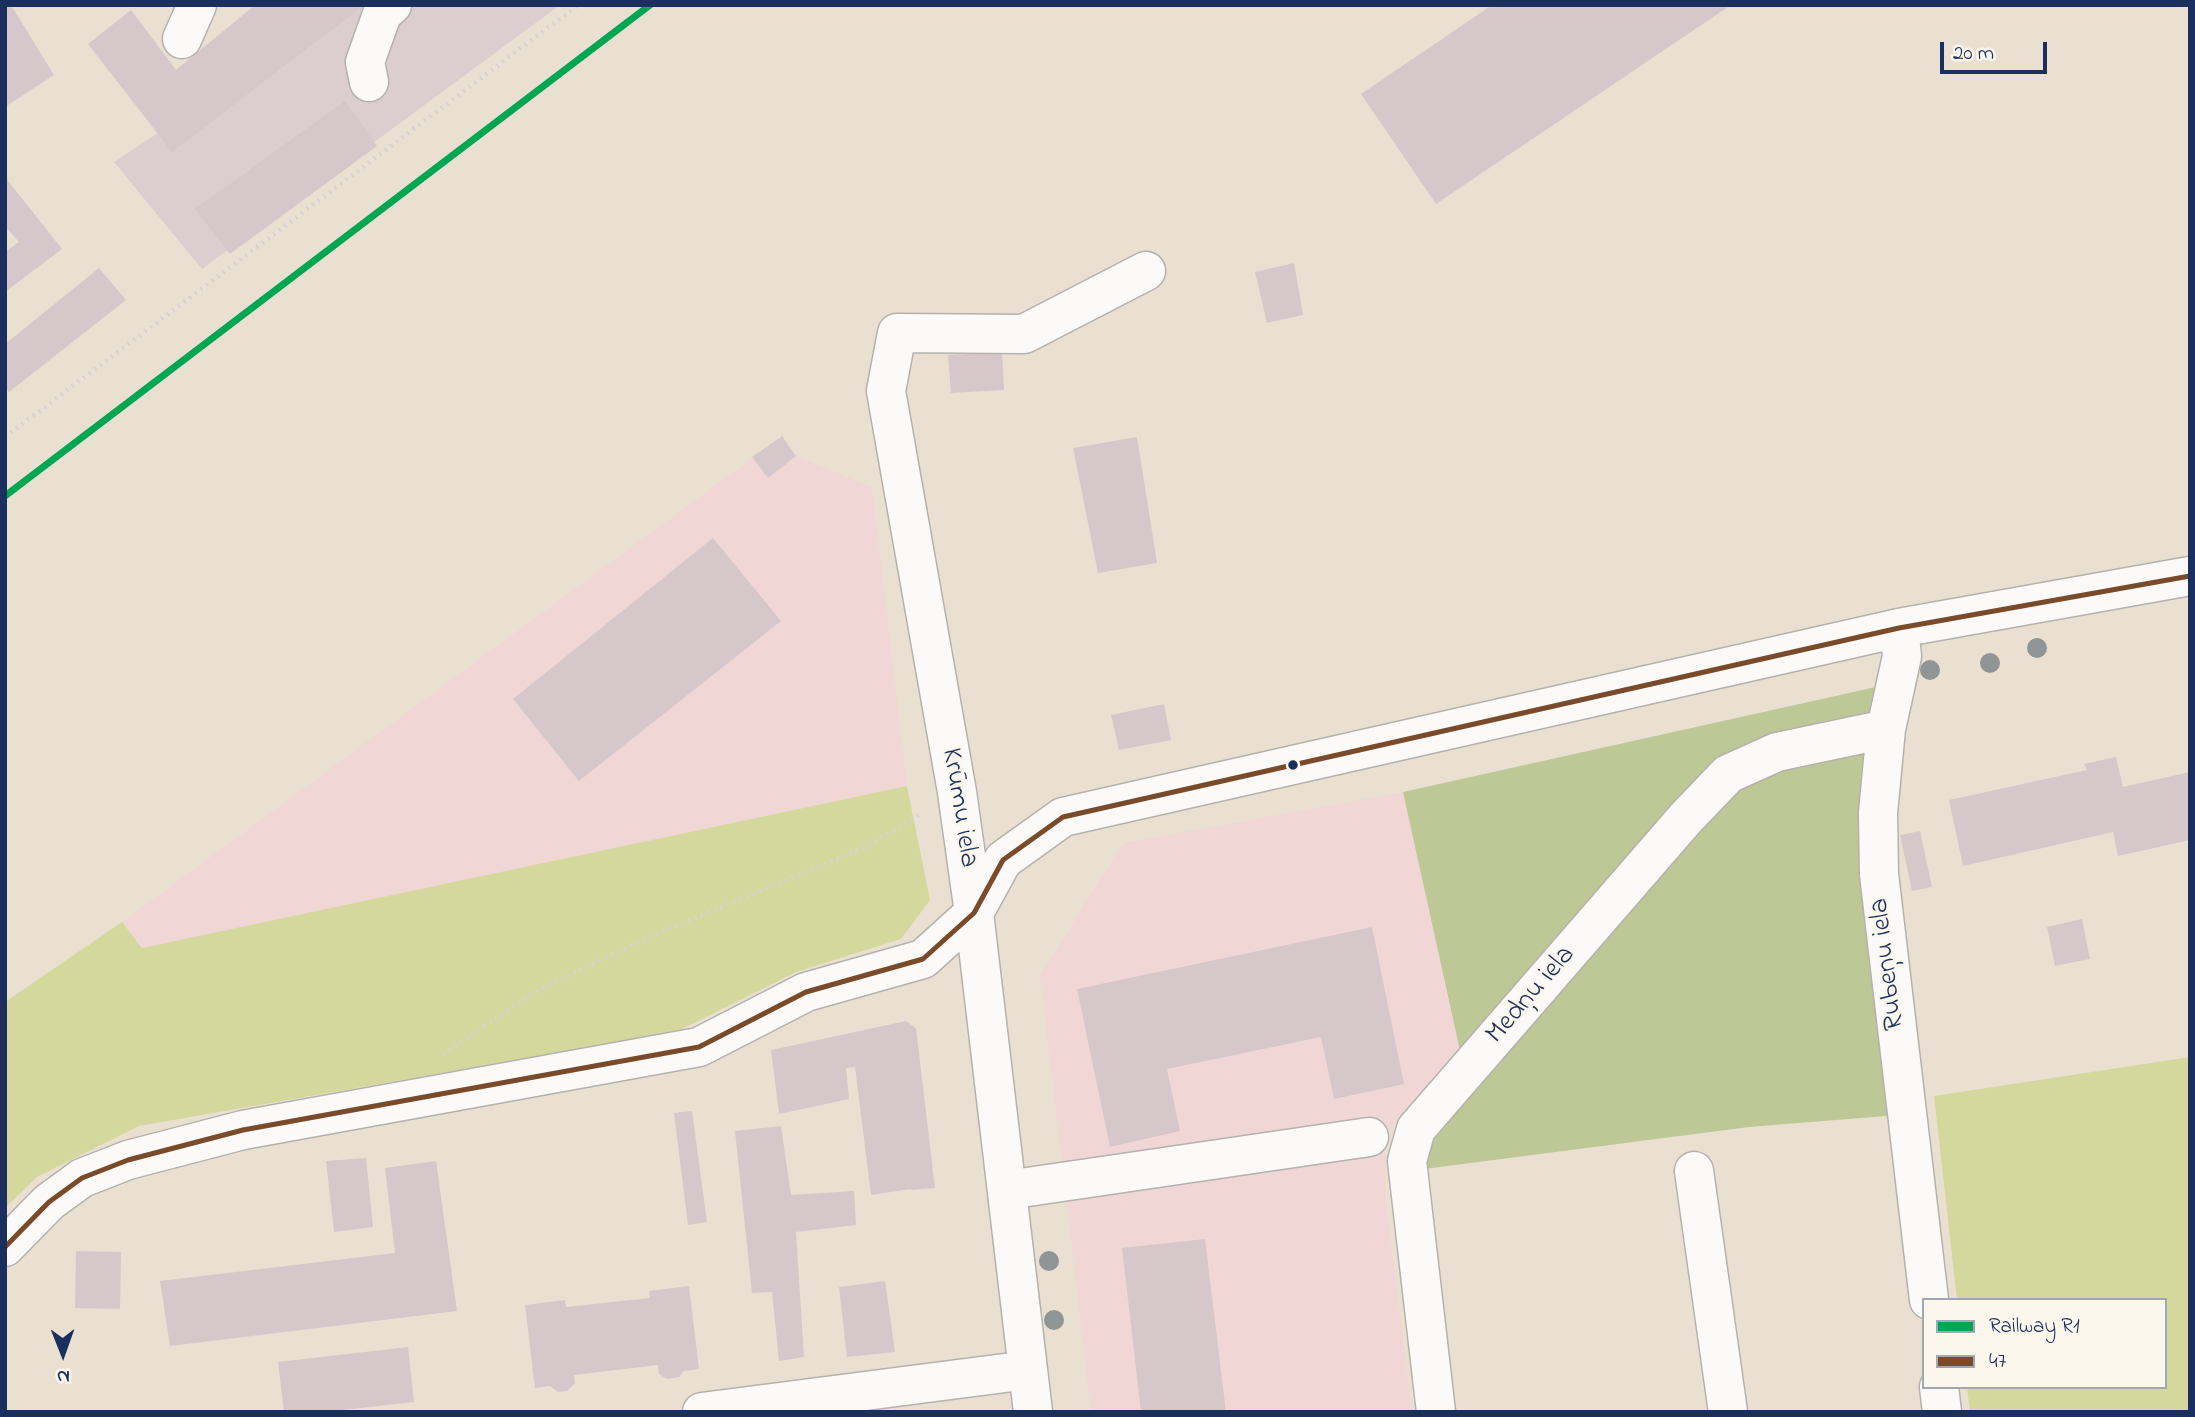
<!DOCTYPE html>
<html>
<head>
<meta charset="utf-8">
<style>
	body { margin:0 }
	#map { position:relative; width:2195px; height:1417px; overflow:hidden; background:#e9e0d2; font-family:"Indie Flower",sans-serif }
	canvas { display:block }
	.frame { position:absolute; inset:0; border:7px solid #1b2f5e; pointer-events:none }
	.legend { position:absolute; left:1922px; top:1298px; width:245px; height:91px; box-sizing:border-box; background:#fbf7ec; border:2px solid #a1a7b3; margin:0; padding:9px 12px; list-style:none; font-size:21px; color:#1b2f5e }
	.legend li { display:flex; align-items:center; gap:14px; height:35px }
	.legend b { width:35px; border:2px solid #a1a7b3 }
	.north { position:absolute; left:28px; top:1319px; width:70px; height:70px; -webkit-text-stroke:5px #fbf7ec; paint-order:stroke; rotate:179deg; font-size:19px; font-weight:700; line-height:28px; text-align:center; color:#1b2f5e }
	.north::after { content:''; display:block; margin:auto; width:24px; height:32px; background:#1b2f5e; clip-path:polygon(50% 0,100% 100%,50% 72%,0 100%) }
	.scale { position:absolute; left:1940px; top:42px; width:107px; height:32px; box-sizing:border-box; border:4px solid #1b2f5e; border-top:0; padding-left:9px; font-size:21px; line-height:24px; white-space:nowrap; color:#1b2f5e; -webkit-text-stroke:5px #fbf7ec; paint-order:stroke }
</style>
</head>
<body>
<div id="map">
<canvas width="2195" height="1417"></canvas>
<div class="frame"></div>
<ul class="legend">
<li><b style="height:9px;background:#00a651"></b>Railway R1</li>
<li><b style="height:9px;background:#7a4b2a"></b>47</li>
</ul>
<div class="north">N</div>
<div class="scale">20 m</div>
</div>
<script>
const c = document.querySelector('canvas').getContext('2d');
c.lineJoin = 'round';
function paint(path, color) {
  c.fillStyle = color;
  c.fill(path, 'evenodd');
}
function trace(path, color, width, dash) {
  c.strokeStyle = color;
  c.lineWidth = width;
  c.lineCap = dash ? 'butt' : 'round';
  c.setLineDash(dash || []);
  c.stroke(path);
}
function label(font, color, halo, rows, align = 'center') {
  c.font = font + ' "Indie Flower",sans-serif';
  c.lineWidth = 5;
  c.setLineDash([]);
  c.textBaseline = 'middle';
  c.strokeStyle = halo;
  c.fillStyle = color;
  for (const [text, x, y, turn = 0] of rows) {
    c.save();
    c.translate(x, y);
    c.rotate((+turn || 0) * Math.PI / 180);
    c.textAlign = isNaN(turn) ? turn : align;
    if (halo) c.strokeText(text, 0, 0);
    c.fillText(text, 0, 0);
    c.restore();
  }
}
const built = new Path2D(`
	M782,436L796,456L872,487L907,786L142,949L122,922Z
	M1403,792L1461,1055L1385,1134V1195L1412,1412H1091L1040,975L1123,843Z`);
const industrial = new Path2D(`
	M353,5H560L202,269L114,162Z`);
const green = new Path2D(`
	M907,786L930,900L901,939L796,972L676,1032L139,1126L37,1177L5,1208V1002L122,922L142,948Z
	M2190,1057V1412H1970L1967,1387H2165V1300H1957L1934,1096Z`);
const forest = new Path2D(`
	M1885,685L1898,1115L1749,1127L1424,1169L1432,1124L1461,1055L1403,792Z`);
const building = new Path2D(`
	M5,5H11L54,75L5,107Z
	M255,5H364L172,152L88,44L131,10L176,70Z
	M1492,5H1731L1436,204L1361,94Z
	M345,101L377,146L230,254L195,209Z
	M5,177L62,249L5,292V252L19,242L5,226Z
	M1294,263L1303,315L1267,323L1255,272Z
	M99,268L126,300L9,392L5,387V344Z
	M1002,352L1004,390L951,393L948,355Z
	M782,436L796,456L768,478L752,457Z
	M1137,437L1157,563L1098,573L1073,448Z
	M713,538L781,621L579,781L513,699Z
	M1164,704L1171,740L1119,750L1111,715Z
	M2116,757L2123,787L2190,772V840L2118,856L2113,832L1963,866L1949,800L2087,770L2084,764Z
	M1920,831L1932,887L1912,891L1900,835Z
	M2082,919L2090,959L2055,966L2047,927Z
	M1372,927L1404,1084L1334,1099L1321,1037L1167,1069L1180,1131L1110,1147L1077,989Z
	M906,1021L916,1028L935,1188L911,1190V1189L871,1195L855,1067L846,1068L849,1099L779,1114L771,1050Z
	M692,1111L707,1222L688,1225L674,1113Z
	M781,1126L791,1195L854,1191L856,1225L796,1232L804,1357L779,1361L772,1292L752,1293L735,1131Z
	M366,1158L373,1227L334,1232L326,1161Z
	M436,1161L457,1311L170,1346L160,1281L395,1253L385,1168Z
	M1205,1239L1226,1412H1141L1122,1248Z
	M76,1251L121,1252L120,1309L75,1308Z
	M885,1281L895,1352L847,1357L839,1287Z
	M689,1286L699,1369L684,1371L679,1377L667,1379L659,1374L658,1365L574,1375L575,1383L567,1391L558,1392L550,1386L535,1388L525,1305L565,1300L566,1307L650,1298L649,1291Z
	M408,1347L414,1402L325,1412H284L278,1362Z`);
const path = new Path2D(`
	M5,437L578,5
	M443,1054L536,991L647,938L866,847L922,813`);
const minor = new Path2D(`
	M182,39L197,5
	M369,82L365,62L382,14L392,5
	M1899,628L1902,656L1886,729L1878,813L1879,874L1929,1300
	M1694,1171L1728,1412
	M1007,1190L1369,1137
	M5,1247L49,1202L82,1178L128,1160L243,1130L699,1047L806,992L923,959L974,913L1003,860L1063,817L1899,628L2190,576
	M1939,1387L1942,1412
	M702,1412L1028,1370
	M1033,1412L974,913L957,792L886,391L897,333L1024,334L1146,271
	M1436,1412L1407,1161L1416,1129L1685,819L1728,774L1777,752L1886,729`);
const bus1 = new Path2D(`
	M5,1247L49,1202L82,1178L128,1160L243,1130L699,1047L806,992L923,959L974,913L1003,860L1063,817L1899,628L2190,576`);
const rail1 = new Path2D(`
	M5,496L650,5`);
const trees = [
	[2037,648],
	[1990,663],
	[1930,670],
	[1049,1261],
	[1054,1320]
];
const markers = [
	[1293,765,6,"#1b2f5e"]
];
const streetNames = [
	["Krūmu iela",958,808,81],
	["Rubeņu iela",1889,964,-97],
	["Medņu iela",1532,996,-49]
];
paint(built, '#f0d7d6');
paint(industrial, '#dccdce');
paint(green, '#d5d89d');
paint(forest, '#bec796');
paint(building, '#d6c8ca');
trace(minor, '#b5b2ad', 41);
trace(path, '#d5d3d2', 4.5, [2, 5]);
trace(minor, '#fcfaf8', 38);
trace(bus1, '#7a4b2a', 5);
trace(rail1, '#00a651', 7);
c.fillStyle = '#8f9595';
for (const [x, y] of trees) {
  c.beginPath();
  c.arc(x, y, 10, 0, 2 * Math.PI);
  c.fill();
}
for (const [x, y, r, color] of markers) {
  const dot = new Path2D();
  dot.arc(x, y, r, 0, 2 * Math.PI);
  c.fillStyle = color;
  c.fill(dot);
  trace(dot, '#fbf7ec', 2.5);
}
label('28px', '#1b2f5e', '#fbf7ec', streetNames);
</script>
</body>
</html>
